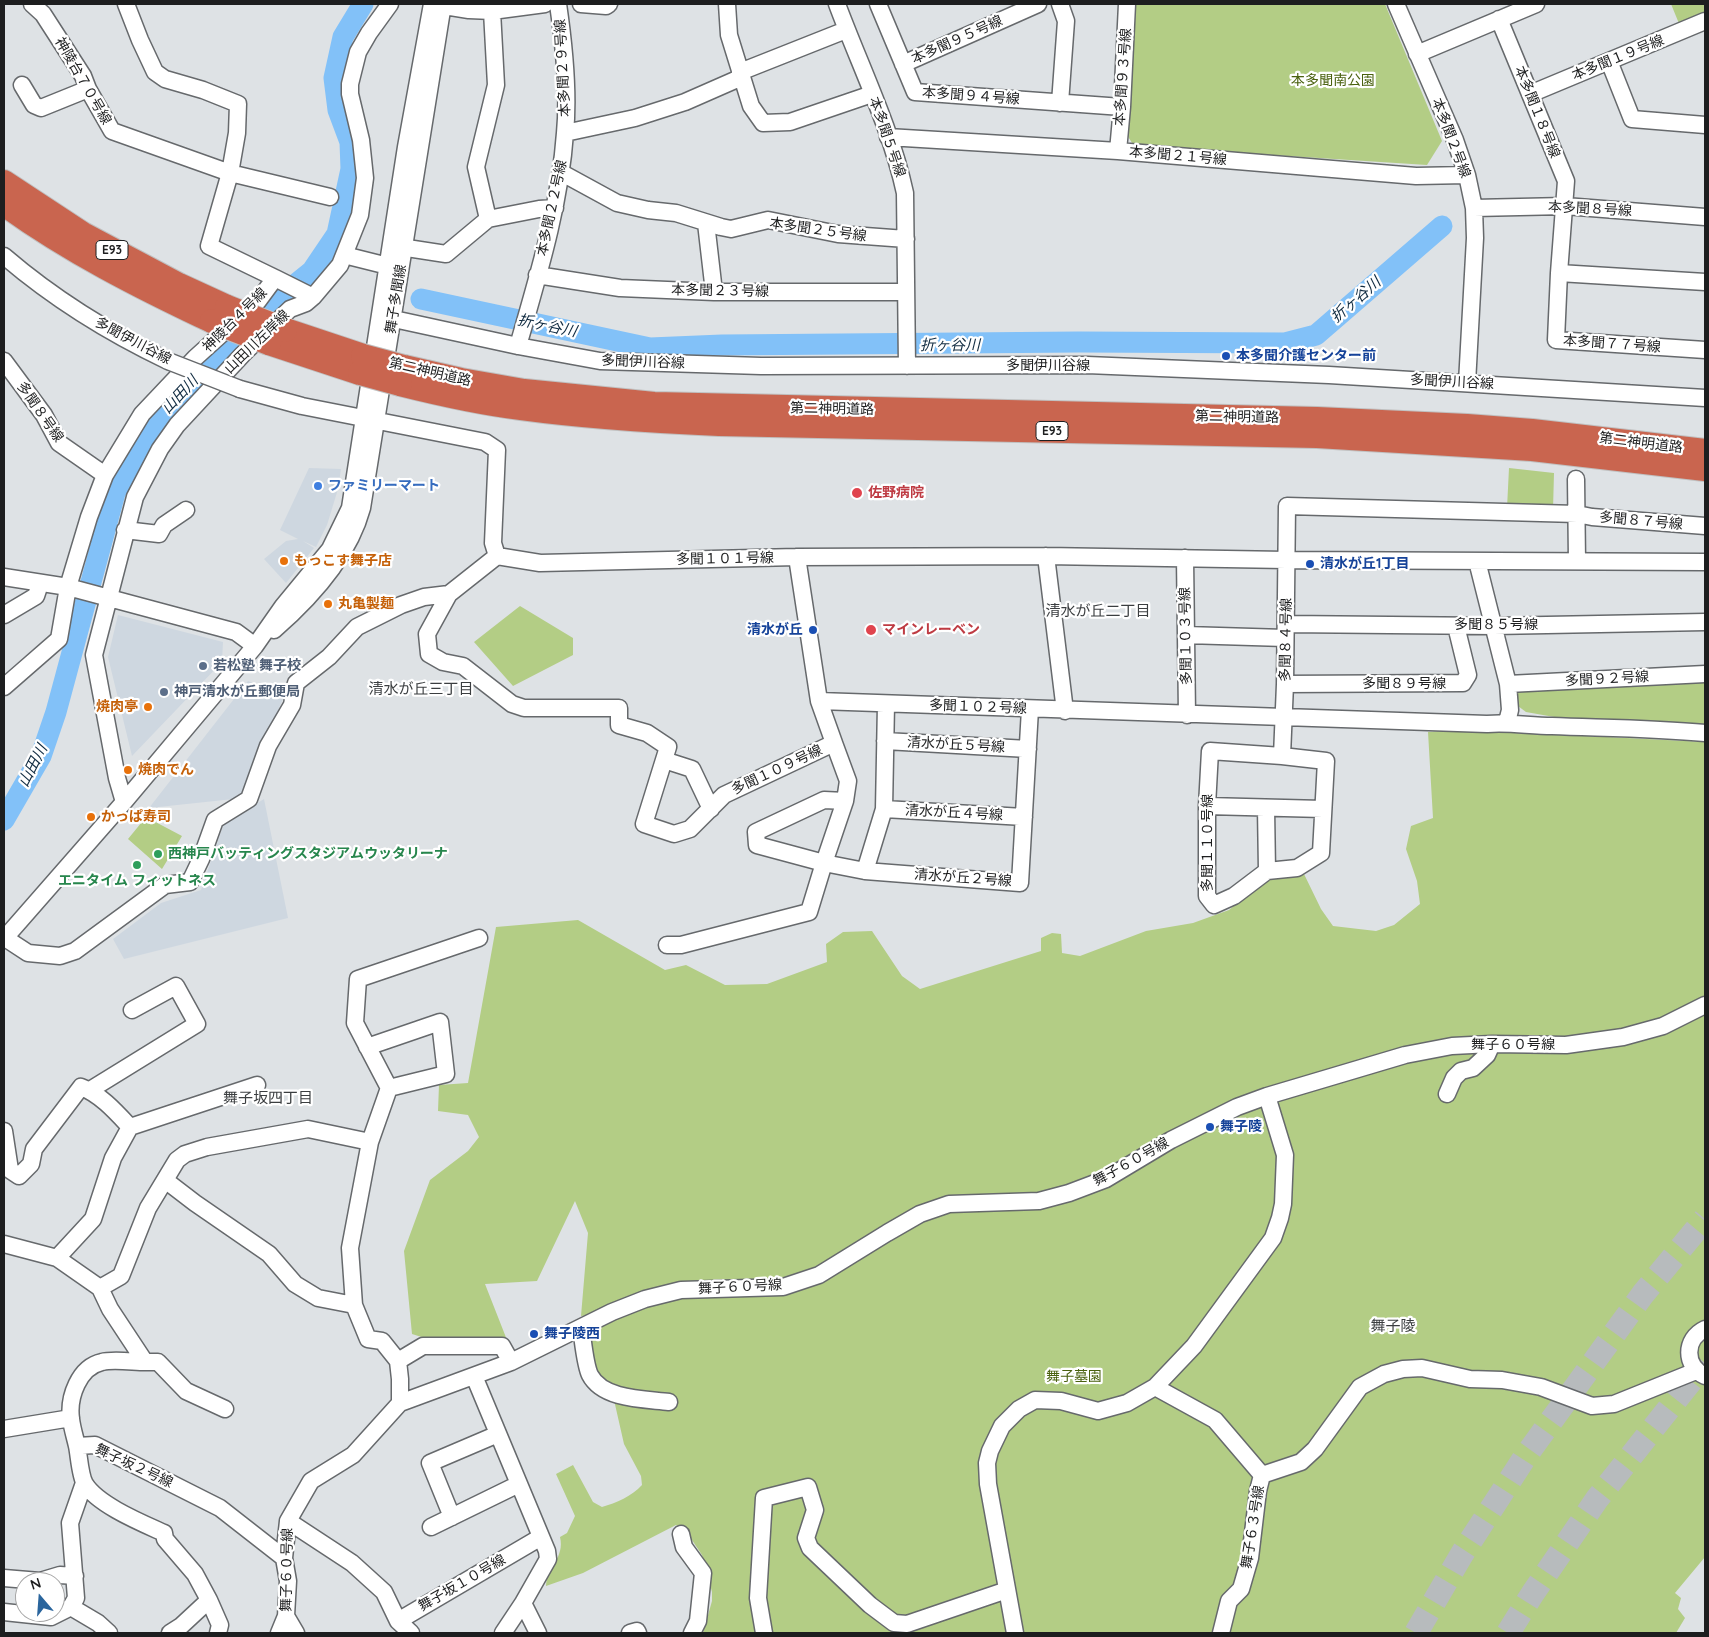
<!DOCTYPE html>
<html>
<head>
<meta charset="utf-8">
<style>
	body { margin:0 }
	#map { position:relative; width:1709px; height:1637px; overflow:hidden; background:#dee2e5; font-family:Quicksand,sans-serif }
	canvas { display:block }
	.frame { position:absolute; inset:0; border:5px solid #1d1e1f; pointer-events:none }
	.north { position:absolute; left:15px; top:1572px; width:50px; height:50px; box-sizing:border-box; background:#fff; border:1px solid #a5a5a5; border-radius:50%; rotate:342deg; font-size:14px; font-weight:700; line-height:20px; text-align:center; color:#1d1e1f }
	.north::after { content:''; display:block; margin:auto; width:18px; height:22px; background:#2a659d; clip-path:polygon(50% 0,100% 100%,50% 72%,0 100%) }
</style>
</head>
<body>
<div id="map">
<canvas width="1709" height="1637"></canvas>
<div class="frame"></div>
<div class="north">N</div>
</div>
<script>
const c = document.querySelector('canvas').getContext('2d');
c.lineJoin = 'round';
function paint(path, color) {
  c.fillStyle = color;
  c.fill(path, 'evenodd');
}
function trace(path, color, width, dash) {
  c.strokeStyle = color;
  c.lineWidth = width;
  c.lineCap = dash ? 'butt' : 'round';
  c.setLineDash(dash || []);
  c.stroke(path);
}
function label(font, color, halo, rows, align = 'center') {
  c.font = font + ' Quicksand,"Noto Sans JP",sans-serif';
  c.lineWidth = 4.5;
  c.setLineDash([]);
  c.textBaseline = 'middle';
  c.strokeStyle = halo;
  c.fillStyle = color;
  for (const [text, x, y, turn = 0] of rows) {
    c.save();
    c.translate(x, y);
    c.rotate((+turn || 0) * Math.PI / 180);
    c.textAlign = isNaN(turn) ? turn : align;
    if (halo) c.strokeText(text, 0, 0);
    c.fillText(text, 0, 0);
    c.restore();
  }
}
const built = new Path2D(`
	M309,468L341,469L338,489L327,525L316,547L303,541L314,548L286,583L264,559L286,541L298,539L280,530Z
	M118,615L223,642L222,662L132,756L108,657Z
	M248,681L284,696L243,798L149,808Z
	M264,799L288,918L124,959L113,939L161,903L201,890L224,823Z`);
const green = new Path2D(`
	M1132,4H1385L1442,141L1427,165L1134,146L1127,135Z
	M1671,4H1705V15L1680,26Z
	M1509,468L1554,473L1553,510L1507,508Z
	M520,606L573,638V655L513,686L474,642Z
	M1705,677V725L1560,718L1526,712L1518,706L1514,687Z
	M1443,731L1548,734L1705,742V1557L1675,1593L1681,1598L1678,1609L1685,1618L1676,1633H703L712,1601V1592L702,1555L692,1540L676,1525L583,1573L546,1586C547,1567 565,1558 560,1537L567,1533L575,1516L556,1474L573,1465L593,1502L602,1507C616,1503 632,1496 642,1485L641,1476L624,1444L614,1400L593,1375L586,1330L601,1314L581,1316L588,1233L575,1201L537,1281L485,1284L507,1340L447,1345L412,1334L404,1251L430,1180L468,1151L479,1137L468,1115L438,1111L439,1085L468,1083L496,927L578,920L665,970L686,965L725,985L767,984L827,962L826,944L843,932L872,931L902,976L920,989L1041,951V938L1052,933L1061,934L1062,953L1080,956L1146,931L1193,923L1229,910L1269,876L1304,874L1321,909L1333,926L1376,931L1394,925L1420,904L1417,881L1406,849L1411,826L1433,818L1428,732Z
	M146,817L182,836L162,869L128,839Z`);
const river = new Path2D(`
	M421,299L650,348L722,345L1079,342L1285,343L1316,335L1442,226
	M4,820L41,756L56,712L115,493L146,437L170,403L276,300L312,271L337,234L351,169L350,142L338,110L334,78L343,37L363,4`);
const highwayTunnel = new Path2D(`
	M1416,1633L1462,1554L1525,1457L1643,1294L1705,1219
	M1508,1633L1533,1593L1597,1499L1705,1363`);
const minor = new Path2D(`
	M32,4L43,14L83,76L88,89L112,131L230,173L330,197
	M432,4L469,10L492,11L545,4
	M558,4C564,45 569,92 565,133
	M581,4L606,6L609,4
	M727,4L729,35L751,106L763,123L790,122L872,94
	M837,4C860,66 891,128 905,193L907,366
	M878,4L915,92L1122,107
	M1060,4L1066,21L1060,103
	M1396,4L1455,140L1467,175L1474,208L1475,238L1467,383
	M1499,19L1566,181L1559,273
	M1417,54L1536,4
	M1609,61L1632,119L1705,125
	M903,64L1038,4
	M740,72L846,30
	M22,85L34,105L41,108L88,89
	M1530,94L1705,21
	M888,137L1118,151L1416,176L1467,175
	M1118,151L1122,107L1127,4
	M562,173L617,203L648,210L676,213L721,227L731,229L768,220L838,234L906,239
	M1474,208L1565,206L1705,217
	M488,219L476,167L496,85L492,11
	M706,223L714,292
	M394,246L446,254L488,219L539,209L555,208
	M344,255L388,266
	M4,256C53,298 109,333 168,361
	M537,275L620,288L714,292H905
	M275,278L313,297
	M1705,282L1559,273L1556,340L1705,350
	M380,316L518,346L600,361L761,366L1087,365L1329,375L1705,398
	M518,346C538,276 560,205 565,133L635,118L685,102L742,77
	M4,361L44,415L59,443L105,475
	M240,389L302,406L485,442L497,450L493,543L497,556L540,563L797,557L1046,556L1286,560L1705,562
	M1576,479L1577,561
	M125,530L159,534L164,525L186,510
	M1046,556L1065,711
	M1185,558L1187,715
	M1477,561L1508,684L1510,710L1507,722
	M4,577L68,587L236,632L255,646
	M449,594L427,634L429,654L443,662L463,666L512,704L524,708H619V725L647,733L668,747L644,824L674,834L690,829L724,795L834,743L819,701L797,557
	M4,615L36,596L40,584
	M1286,624L1494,626L1705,622
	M274,630C311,598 349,556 362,508L443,4
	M1186,635L1285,638
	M1285,684L1463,683L1468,675L1456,626
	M1508,684L1705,674
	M4,687L59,639L68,587L89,517L105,475L142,414L195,358L258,301L275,278L209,246L230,173L237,133L238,104L203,90L165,79L155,72L140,40L126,4
	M819,701L1487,724C1509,722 1530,726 1552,726C1603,728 1654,728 1705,733
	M885,741L1028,749
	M834,743L848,781L845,801L824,863L757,845L756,832L824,800L845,801
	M1282,756L1210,751L1207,806V896L1214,905L1234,896L1267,871L1297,868L1321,853L1326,761L1282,756L1285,684L1287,506L1577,514L1592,517L1705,526
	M664,760L692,769L711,809
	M124,802L117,778L94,655L135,497L160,449L177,425L243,354L290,309L306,303L313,297L340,265L360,215L365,178L361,140L350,94V84L358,52L369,33L390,4
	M1207,806L1323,809
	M1266,808L1267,871
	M884,809L1024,817
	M865,871L884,809L886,704
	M5,938L28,953L60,956L75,951L165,885L190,882L201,859L215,820L249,799L268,746L292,705L296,683L329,657L357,627L401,605L424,597L449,594L497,556
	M4,939L124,802L255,646L283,606L330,549L350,508L406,147L432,4
	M667,945H681L809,912L824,863L865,871L1020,883L1030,709
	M367,1047L440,1022L446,1074L389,1088
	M90,1090L197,1024L176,986L132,1010
	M1447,1094L1454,1078L1461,1071L1473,1068L1487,1055L1492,1044
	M4,1131L10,1170L19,1176L31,1164L34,1149L81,1087C100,1094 116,1112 130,1127
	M165,1180L195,1203L269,1254L295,1284L318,1298L354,1305L368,1339L382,1341L398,1361
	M4,1244L57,1258L100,1288L110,1309L145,1362C134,1362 112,1359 102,1362C79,1367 68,1397 71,1419C72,1428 75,1437 77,1446
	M57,1258L93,1219L113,1158L130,1127L257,1085
	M100,1288L121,1276L148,1208L177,1160L185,1154L207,1147L308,1129L370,1142
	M354,1305L350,1248L370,1142L389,1088L355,1023L358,979L479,938
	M581,1328C583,1340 585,1365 590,1375C603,1400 645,1399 669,1402
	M398,1361L423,1346H502L511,1362
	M398,1361L400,1379V1403
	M145,1362H158L186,1391L225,1409
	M474,1376L547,1551L548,1559L523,1603L538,1633
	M1705,1376C1684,1366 1684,1339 1705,1329
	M1155,1387L1215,1420L1262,1475
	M4,1429L71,1418
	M1262,1475L1301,1462L1315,1449L1360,1387L1384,1374L1403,1369L1422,1368L1470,1379L1502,1380L1541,1387L1592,1406L1614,1404L1696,1371
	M452,1517L430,1463L498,1434
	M288,1521L352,1563L384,1592L398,1621L411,1633
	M431,1527L519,1484
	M681,1534L684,1547L703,1573L698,1621L692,1633
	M4,1578L40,1581L60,1575L75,1576
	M209,1600L220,1625L218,1633
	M71,1607L98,1623L109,1633
	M4,1612L51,1617L71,1607L76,1598L70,1523L84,1483
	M286,1616L296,1633
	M398,1621L541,1537
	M170,1633L181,1626L209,1600L195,1574L165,1539L164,1533C142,1523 98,1505 85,1484C80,1476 79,1455 77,1446L95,1445L220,1508L284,1558
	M279,1633L286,1616L288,1581L284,1558L288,1521L311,1481L353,1455L400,1403L511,1362L612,1312L645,1299L681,1290L783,1287L819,1275L887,1233L920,1214L949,1204L1039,1201L1069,1193L1106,1179L1171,1140L1237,1107L1267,1096L1405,1055L1452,1046L1492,1044L1566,1045L1623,1037L1663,1026L1705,1005
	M503,1633L523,1603
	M630,1633L637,1631L638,1633
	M764,1633L758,1598L764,1498L808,1487L815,1510L806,1538L810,1548L870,1605L894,1623L907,1624L1007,1590
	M1015,1633L988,1484L987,1463L990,1451L1002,1426L1019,1409L1035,1400L1061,1401L1098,1411L1127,1403L1155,1387L1194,1346L1273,1238L1280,1218L1283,1204L1285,1155L1267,1096
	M1221,1633L1229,1601L1241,1589L1250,1558L1258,1491L1262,1475`);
const highway = new Path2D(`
	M4,182L83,234L179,285L227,307
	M4,204C69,251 140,287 212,321
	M285,330L363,356
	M269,343L360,373
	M404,367L461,380L524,391L654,404L1317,419L1467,426L1532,431L1705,451
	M400,384C440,394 480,403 521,408C587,417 653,421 719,424L1317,436L1532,449L1705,469`);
const minorBridge = new Path2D(`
	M168,361L240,389`);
const highwayBridge = new Path2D(`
	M227,307L285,330
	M212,321L269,343
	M363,356L404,367
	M360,373L400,384`);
const markers = [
	[1226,356,5,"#1a4fb4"],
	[318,486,5,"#3f7fe0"],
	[857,493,6,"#e0444e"],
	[284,561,5,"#e8710a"],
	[1310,564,5,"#1a4fb4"],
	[328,604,5,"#e8710a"],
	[813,630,5,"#1a4fb4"],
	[871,630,6,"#e0444e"],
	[203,666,5,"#5c6f8a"],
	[164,692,5,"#5c6f8a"],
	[148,707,5,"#e8710a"],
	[128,770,5,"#e8710a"],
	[91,817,5,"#e8710a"],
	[158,854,5,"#2e9e5b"],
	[137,865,5,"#2e9e5b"],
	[1210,1127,5,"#1a4fb4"],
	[534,1334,5,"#1a4fb4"]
];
const shields = [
	[112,250,32],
	[1052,431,32]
];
const shieldNames = [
	["E93",112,250],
	["E93",1052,431]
];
const streetNames = [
	["本多聞９５号線",957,40,-24],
	["本多聞１９号線",1618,58,-22],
	["本多聞２９号線",563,68,-93],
	["本多聞９３号線",1123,77,-86],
	["神陵台７０号線",83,81,60],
	["本多聞９４号線",971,96,4],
	["本多聞１８号線",1537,112,68],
	["本多聞５号線",887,137,71],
	["本多聞２号線",1451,138,69],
	["本多聞２１号線",1178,156,5],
	["本多聞２２号線",552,208,-78],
	["本多聞８号線",1590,209,3],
	["本多聞２５号線",818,230,8],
	["本多聞２３号線",720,291,1],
	["舞子多聞線",396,299,-81],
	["神陵台４号線",235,320,-45],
	["多聞伊川谷線",133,341,28],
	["山田川左岸線",257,342,-44],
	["本多聞７７号線",1612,344,4],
	["多聞伊川谷線",643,362,2],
	["多聞伊川谷線",1048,366],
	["第二神明道路",430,372,13],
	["多聞伊川谷線",1452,382,3],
	["第二神明道路",832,409,1],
	["多聞８号線",40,412,55],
	["第二神明道路",1237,417,1],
	["第二神明道路",1641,443,7],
	["多聞８７号線",1641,521,5],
	["多聞１０１号線",725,559,-1],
	["多聞８５号線",1496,625],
	["多聞１０３号線",1186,636,-91],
	["多聞８４号線",1286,640,-89],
	["多聞９２号線",1607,679,-3],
	["多聞８９号線",1404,684],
	["多聞１０２号線",978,707,2],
	["清水が丘５号線",956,745,3],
	["多聞１０９号線",777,770,-25],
	["清水が丘４号線",954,813,3],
	["多聞１１０号線",1208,843,-90],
	["清水が丘２号線",963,878,4],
	["舞子６０号線",1513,1045],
	["舞子６０号線",1131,1162,-29],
	["舞子６０号線",740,1287,-3],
	["舞子坂２号線",134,1466,25],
	["舞子６３号線",1253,1527,-81],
	["舞子６０号線",287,1570,-89],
	["舞子坂１０号線",462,1583,-30]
];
const parkNames = [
	["本多聞南公園",1333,81],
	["舞子墓園",1074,1377]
];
const transitNames = [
	["本多聞介護センター前",1236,356],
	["清水が丘1丁目",1320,564],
	["清水が丘",803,630,"right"],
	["舞子陵",1220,1127],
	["舞子陵西",544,1334]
];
const shopNames = [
	["ファミリーマート",328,486]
];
const healthNames = [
	["佐野病院",868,493],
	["マインレーベン",882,630]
];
const foodNames = [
	["もっこす舞子店",294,561],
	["丸亀製麺",338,604],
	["焼肉亭",138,707,"right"],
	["焼肉でん",138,770],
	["かっぱ寿司",101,817]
];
const serviceNames = [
	["若松塾 舞子校",213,666],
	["神戸清水が丘郵便局",174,692]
];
const leisureNames = [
	["西神戸バッティングスタジアムウッタリーナ",168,854],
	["エニタイム フィットネス",137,881,"center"]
];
const waterNames = [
	["折ヶ谷川",1356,300,-41],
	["折ヶ谷川",547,326,12],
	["折ヶ谷川",950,345],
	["山田川",180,395,-47],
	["山田川",33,766,-63]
];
const neighbourhoodNames = [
	["清水が丘二丁目",1098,611],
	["清水が丘三丁目",421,689],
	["舞子坂四丁目",268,1098],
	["舞子陵",1393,1326]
];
paint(built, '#ced7e0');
paint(green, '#b3cd85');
trace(river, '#82c1f8', 21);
trace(highwayTunnel, '#b7bbbd', 24, [24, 12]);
trace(minor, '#66696c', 19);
trace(highway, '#c0c0c0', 26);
trace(minor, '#fff', 16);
trace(highway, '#c9654f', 24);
trace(minorBridge, '#66696c', 19, []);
trace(highwayBridge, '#c0c0c0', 26, []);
trace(minorBridge, '#fff', 16);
trace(highwayBridge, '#c9654f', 24);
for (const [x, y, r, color] of markers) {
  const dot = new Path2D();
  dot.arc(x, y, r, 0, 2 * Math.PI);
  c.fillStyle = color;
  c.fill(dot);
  trace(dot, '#fff', 2);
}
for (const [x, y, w] of shields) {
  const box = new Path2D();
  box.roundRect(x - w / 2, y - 9.5, w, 19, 4);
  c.fillStyle = '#fff';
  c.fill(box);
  trace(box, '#1d1e1f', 1);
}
label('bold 12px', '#1d1e1f', null, shieldNames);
label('14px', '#1d1e1f', '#fff', streetNames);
label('14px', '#4a610f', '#fff', parkNames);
label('bold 14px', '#164399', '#fff', transitNames, 'left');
label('bold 14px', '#366cbe', '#fff', shopNames, 'left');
label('bold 14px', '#be3a42', '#fff', healthNames, 'left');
label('bold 14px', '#c56008', '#fff', foodNames, 'left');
label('bold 14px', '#4e5e75', '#fff', serviceNames, 'left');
label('bold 14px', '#27864d', '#fff', leisureNames, 'left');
label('italic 15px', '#102b41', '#fff', waterNames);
label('15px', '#3b3e40', '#fff', neighbourhoodNames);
</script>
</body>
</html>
